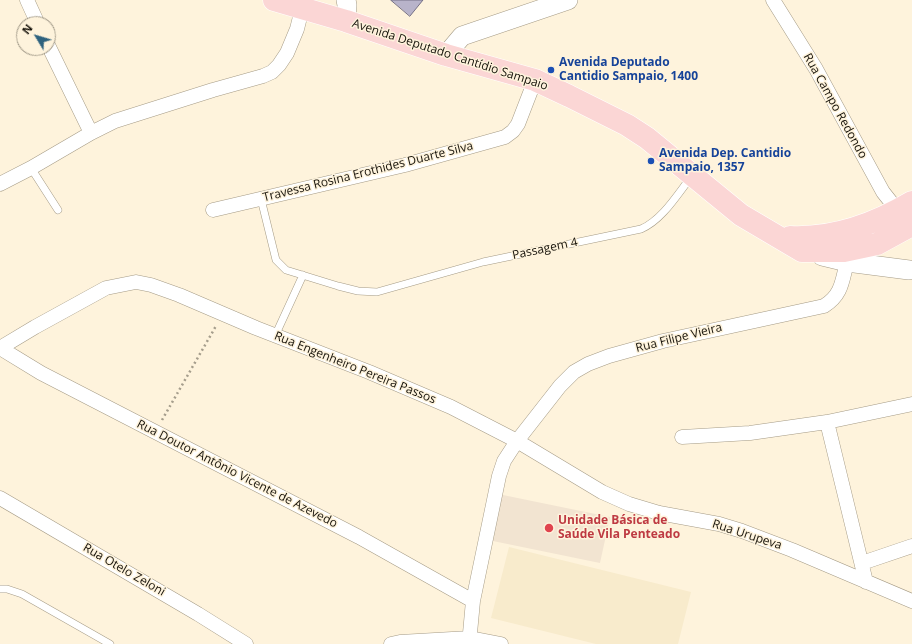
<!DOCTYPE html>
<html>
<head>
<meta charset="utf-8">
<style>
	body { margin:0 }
	#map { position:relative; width:912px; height:644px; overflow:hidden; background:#fef3dc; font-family:"Open Sans",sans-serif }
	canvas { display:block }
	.north { position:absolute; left:16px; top:16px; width:40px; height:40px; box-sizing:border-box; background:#fef3dc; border:1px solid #a19988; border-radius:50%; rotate:308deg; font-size:11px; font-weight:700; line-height:16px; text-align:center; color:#16120a }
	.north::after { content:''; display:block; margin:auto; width:14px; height:18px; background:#2e627e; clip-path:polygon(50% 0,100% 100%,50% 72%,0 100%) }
</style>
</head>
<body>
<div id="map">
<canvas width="912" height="644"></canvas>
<div class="north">N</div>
</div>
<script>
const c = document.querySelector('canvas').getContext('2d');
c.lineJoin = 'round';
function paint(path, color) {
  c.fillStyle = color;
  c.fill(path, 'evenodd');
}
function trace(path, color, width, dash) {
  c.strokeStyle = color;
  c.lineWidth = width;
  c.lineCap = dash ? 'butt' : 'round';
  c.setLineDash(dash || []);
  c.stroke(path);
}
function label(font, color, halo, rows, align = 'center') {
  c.font = font + ' "Open Sans",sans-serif';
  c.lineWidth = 3;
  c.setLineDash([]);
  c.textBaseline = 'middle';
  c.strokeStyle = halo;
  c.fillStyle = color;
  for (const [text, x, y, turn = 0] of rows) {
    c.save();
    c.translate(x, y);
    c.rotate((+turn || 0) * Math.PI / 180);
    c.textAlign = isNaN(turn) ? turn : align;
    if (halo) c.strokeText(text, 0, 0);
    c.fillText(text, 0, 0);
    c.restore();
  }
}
const built = new Path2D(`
	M509,547L691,592L678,644H596L491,618Z`);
const medical = new Path2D(`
	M498,494L610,517L600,563L488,540Z`);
const building = new Path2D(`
	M391,0H423L410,16Z`);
const path = new Path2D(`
	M162,420L216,326`);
const lane = new Path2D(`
	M31,168L58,210
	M261,199L276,260L286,270L338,286L358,291L377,292L483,262L641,229C662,220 677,195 691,177
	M275,336L303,275
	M0,589H7L22,594L110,644`);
const street = new Path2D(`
	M27,0L38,24
	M773,0L816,69L883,192L898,211
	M48,45L91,133
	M0,184L31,168L91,133L115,121L213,90L263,76L272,72L279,65L287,53L297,29L302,9
	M213,210L405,165L505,137L513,131L518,124L535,80
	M0,348L35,327L106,288L136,282L151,285L179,295L256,328L369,372L451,407L517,441L602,492L629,504L659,513L719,524L742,531L792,550L912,601
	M0,348L41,373L359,537L473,601
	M827,422L866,582
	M682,437L750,433L827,422L912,404
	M0,498L198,614L246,644
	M862,563L912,546
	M391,644L400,642L470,638L501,644
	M469,644L473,601L499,476L504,461L517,441L560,386L574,372L588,364L609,356L663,341L824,306C842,295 842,281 847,262`);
const secondary = new Path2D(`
	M346,0L347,5L346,21
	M446,55L462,36L568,0
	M822,256L847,262L909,270`);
const primary = new Path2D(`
	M274,0L346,21L446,55L535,80L569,96L627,125L647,138L741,215L802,251H844L877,244L912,225
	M790,237C834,239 875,224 912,202`);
const markers = [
	[551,70,4,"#1a4fb4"],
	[651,161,4,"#1a4fb4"],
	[549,528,5,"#e0444e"]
];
const streetNames = [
	["Avenida Deputado Cantídio Sampaio",450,55,18],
	["Rua Campo Redondo",835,106,61],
	["Travessa Rosina Erothides Duarte Silva",368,172,-14],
	["Passagem 4",545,249,-12],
	["Rua Filipe Vieira",679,338,-14],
	["Rua Engenheiro Pereira Passos",355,368,22],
	["Rua Doutor Antônio Vicente de Azevedo",237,474,27],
	["Rua Urupeva",747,535,18],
	["Rua Otelo Zeloni",124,570,30]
];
const transitNames = [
	["Avenida Deputado",559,63],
	["Cantidio Sampaio, 1400",559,77],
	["Avenida Dep. Cantidio",659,154],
	["Sampaio, 1357",659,168]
];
const healthNames = [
	["Unidade Básica de",558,521],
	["Saúde Vila Penteado",558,535]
];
paint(built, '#f8ebcc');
paint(medical, '#f2e4d1');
paint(building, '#b8b3ca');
trace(building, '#757085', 1);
trace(lane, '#a59b86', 8);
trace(street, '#a59b86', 15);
trace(secondary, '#a59b86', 20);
trace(primary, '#fff', 23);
trace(path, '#a59d8c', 2.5, [2, 3]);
trace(lane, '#fff', 7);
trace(street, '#fff', 14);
trace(secondary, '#fff', 19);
trace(primary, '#fbd6d5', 22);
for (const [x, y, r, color] of markers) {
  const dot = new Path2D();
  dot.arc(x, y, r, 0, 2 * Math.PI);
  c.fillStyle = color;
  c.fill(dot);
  trace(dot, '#fef3dc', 1.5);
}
label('12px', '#16120a', '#fef3dc', streetNames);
label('bold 12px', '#164399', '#fef3dc', transitNames, 'left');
label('bold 12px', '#be3a42', '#fef3dc', healthNames, 'left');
</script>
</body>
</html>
